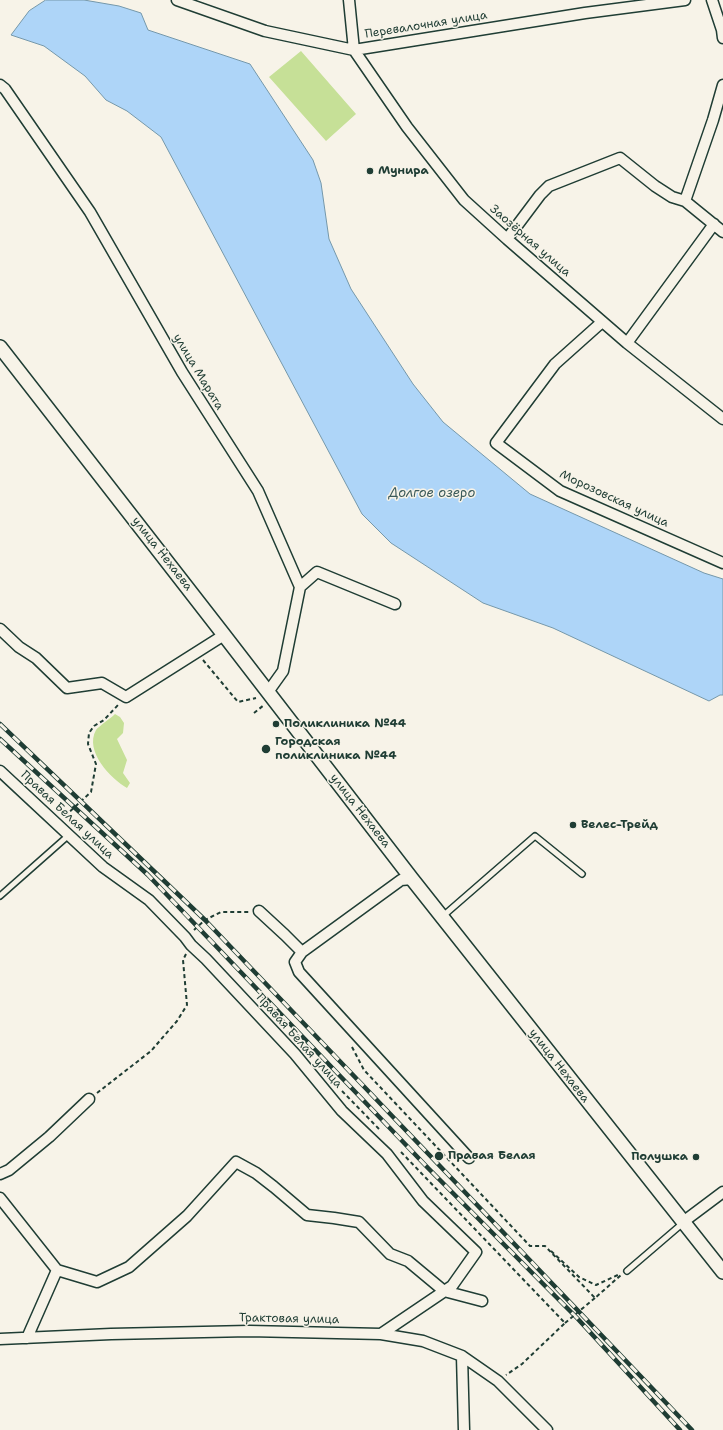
<!DOCTYPE html>
<html>
<head>
<meta charset="utf-8">
<style>
	body { margin:0 }
	canvas { display:block; background:#f7f3e8 }
</style>
</head>
<body>
<canvas width="723" height="1430"></canvas>
<script>
const c = document.querySelector('canvas').getContext('2d');
c.lineJoin = 'round';
function paint(path, color) {
  c.fillStyle = color;
  c.fill(path, 'evenodd');
}
function trace(path, color, width, dash) {
  c.strokeStyle = color;
  c.lineWidth = width;
  c.lineCap = dash ? 'butt' : 'round';
  c.setLineDash(dash || []);
  c.stroke(path);
}
function label(font, color, halo, rows, align = 'center') {
  c.font = font + ' "Shantell Sans",sans-serif';
  c.lineWidth = 3;
  c.setLineDash([]);
  c.textBaseline = 'middle';
  c.strokeStyle = halo;
  c.fillStyle = color;
  for (const [text, x, y, turn = 0] of rows) {
    c.save();
    c.translate(x, y);
    c.rotate((+turn || 0) * Math.PI / 180);
    c.textAlign = isNaN(turn) ? turn : align;
    if (halo) c.strokeText(text, 0, 0);
    c.fillText(text, 0, 0);
    c.restore();
  }
}
const green = new Path2D(`
	M301,51L356,114L326,141L269,77Z
	M115,714L120,717L124,723L123,733L117,739L127,760L123,773L130,783L127,788C111,779 84,751 96,730C99,726 111,718 115,714Z`);
const water = new Path2D(`
	M46,0H84L119,6L141,13L148,30L250,64L313,160L321,183L329,239L351,289L413,384L443,422L530,494L704,573L723,579V695H720L709,701L553,628L483,603L391,543L362,514L161,137L127,111L106,100L85,76L44,46L11,35L29,11Z`);
const path = new Path2D(`
	M203,660L238,702L256,698
	M254,713L264,705
	M65,816L91,792L96,764L88,744L89,733L94,726L104,720L118,705
	M194,930L205,920L221,912H249
	M352,1047L364,1070L530,1246H545L595,1298L621,1275
	M342,1091L380,1130
	M97,1093L151,1051L177,1021L187,1005L183,960L186,954
	M401,1152L565,1323L522,1364L506,1375
	M551,1251L579,1277L596,1285L620,1274`);
const service = new Path2D(`
	M0,896L69,835
	M443,916L535,836L582,874
	M627,1271L683,1223`);
const minor = new Path2D(`
	M177,0L265,31L354,50L585,13L685,0
	M349,0L354,50L407,127L464,200L507,239L627,343L723,419
	M712,0L722,30L723,38
	M0,85L5,89L90,212L182,372L258,491L300,587L283,671L268,692
	M685,201L713,120L723,85
	M507,239L540,195L549,186L620,158L655,186L672,197L685,201L723,232
	M602,322L555,364L496,443L560,491L723,563
	M627,343L714,224
	M300,587L317,572L395,604
	M0,629L19,647L36,658L67,688L102,683L126,697L224,635
	M0,771L103,867L149,900L185,937L191,945L206,959L295,1054L342,1111L387,1154L423,1201L476,1252L452,1286L381,1334
	M259,911L285,935L302,952L401,880L412,879
	M302,952L295,962L299,972L469,1158
	M0,1174L9,1170L49,1137L89,1099
	M0,1198L57,1270L27,1338
	M683,1222L723,1192
	M57,1270L97,1282L129,1267L187,1216L236,1162L256,1173L274,1187L307,1215L334,1218L359,1222L390,1254L408,1261L444,1291L482,1301
	M0,1339L111,1334L249,1331L381,1334L423,1341L462,1356L498,1381L547,1430
	M462,1356L464,1430`);
const tertiary = new Path2D(`
	M0,347L224,635L412,879L723,1272`);
const rail = new Path2D(`
	M0,724L205,920L692,1430
	M0,739L148,875L428,1168L577,1318L680,1430`);
const pathBridge = new Path2D(`
	M565,1323L595,1298`);
const markers = [
	[370,171,4,"#1f3d34"],
	[276,724,4,"#1f3d34"],
	[266,749,5,"#1f3d34"],
	[573,825,4,"#1f3d34"],
	[439,1156,5,"#1f3d34"],
	[696,1157,4,"#1f3d34"]
];
const streetNames = [
	["Перевалочная улица",426,25,-9],
	["Заозёрная улица",530,241,41],
	["улица Марата",198,372,59],
	["Морозовская улица",614,499,25],
	["улица Нехаева",162,554,52],
	["улица Нехаева",360,811,52],
	["Правая Белая улица",67,815,43],
	["Правая Белая улица",299,1041,48],
	["улица Нехаева",559,1066,52],
	["Трактовая улица",289,1319,1]
];
const poiNames = [
	["Мунира",378,171],
	["Поликлиника №44",284,724],
	["Городская",275,742],
	["поликлиника №44",275,756],
	["Велес-Трейд",581,825],
	["Правая Белая",448,1156],
	["Полушка",688,1157,"right"]
];
const waterNames = [
	["Долгое озеро",432,494]
];
paint(green, '#c6e097');
paint(water, '#aed5f8');
trace(water, '#7598aa', 1);
trace(service, '#1f3d34', 8);
trace(minor, '#1f3d34', 13);
trace(tertiary, '#1f3d34', 16);
trace(path, '#1f3d34', 2, [4, 3]);
trace(service, '#f7f3e8', 5);
trace(minor, '#f7f3e8', 10);
trace(tertiary, '#f7f3e8', 13);
trace(rail, '#1f3d34', 4.5);
trace(rail, '#f7f3e8', 3, [9]);
trace(pathBridge, '#1f3d34', 2, [4, 3]);
for (const [x, y, r, color] of markers) {
  const dot = new Path2D();
  dot.arc(x, y, r, 0, 2 * Math.PI);
  c.fillStyle = color;
  c.fill(dot);
  trace(dot, '#f7f3e8', 1.5);
}
label('12px', '#1f3d34', '#f7f3e8', streetNames);
label('bold 12px', '#1f3d34', '#f7f3e8', poiNames, 'left');
label('italic 13px', '#3c5b5b', '#f7f3e8', waterNames);
</script>
</body>
</html>
